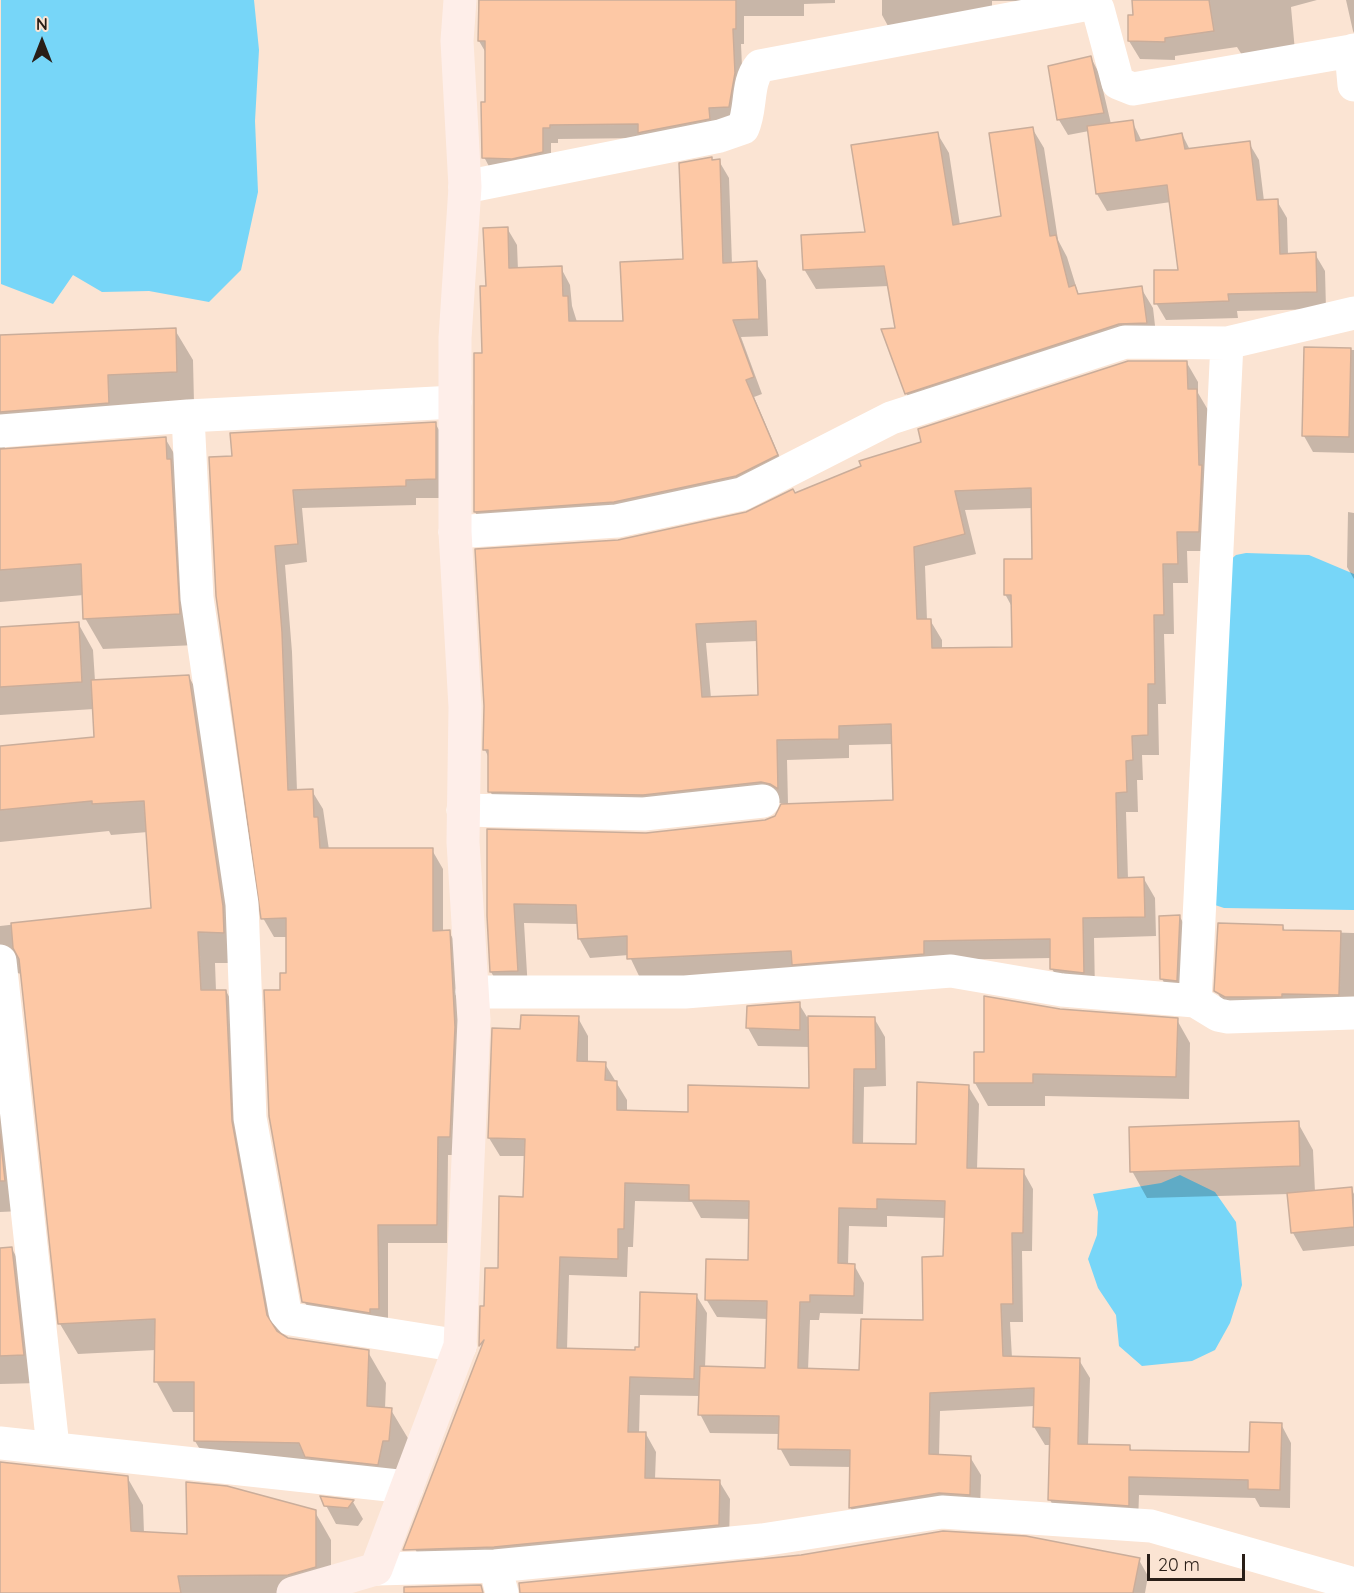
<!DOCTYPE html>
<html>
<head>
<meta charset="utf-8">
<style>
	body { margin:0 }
	#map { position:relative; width:1354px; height:1593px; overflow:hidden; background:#fbe4d3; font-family:Quicksand,sans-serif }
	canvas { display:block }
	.north { position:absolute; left:12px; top:12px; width:60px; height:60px; -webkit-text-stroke:4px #fbe4d3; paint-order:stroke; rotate:0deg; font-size:16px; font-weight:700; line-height:24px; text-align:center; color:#291e17 }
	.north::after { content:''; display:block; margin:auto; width:21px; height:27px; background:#291e17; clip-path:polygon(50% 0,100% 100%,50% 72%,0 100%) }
	.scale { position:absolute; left:1147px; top:1554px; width:98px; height:27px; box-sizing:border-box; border:3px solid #291e17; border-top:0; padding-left:8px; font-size:18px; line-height:21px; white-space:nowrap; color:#291e17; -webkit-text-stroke:4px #fbe4d3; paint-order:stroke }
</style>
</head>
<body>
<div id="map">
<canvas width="1354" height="1593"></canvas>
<div class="north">N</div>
<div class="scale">20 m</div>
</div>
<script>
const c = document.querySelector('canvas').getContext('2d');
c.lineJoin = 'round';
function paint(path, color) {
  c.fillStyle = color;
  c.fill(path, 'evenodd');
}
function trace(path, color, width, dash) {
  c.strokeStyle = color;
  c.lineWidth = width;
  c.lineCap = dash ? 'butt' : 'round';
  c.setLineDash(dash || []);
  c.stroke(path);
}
const water = new Path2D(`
	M1,0H254L259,50L255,121L258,192L241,270L209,302L149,291L102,292L73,275L53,304L1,284Z
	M1246,553L1309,555L1354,574V910L1224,908L1215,905L1229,561L1236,555Z
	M1180,1175L1215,1192L1236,1222L1242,1285L1230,1323L1215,1350L1192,1361L1142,1366L1119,1346L1116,1315L1098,1288L1088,1259L1097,1235L1098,1212L1093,1194L1161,1183Z`);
const shadow = new Path2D(`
	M478,0H835V3L804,4V16H744V44H741L743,89L737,121L644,138L558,139V143H551V167L492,172L484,157L486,53L479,41Z
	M882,0H1062V1H992V25L893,35L882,15Z
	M1134,0H1317L1291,7L1295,51L1242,55L1237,47L1175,56V60L1140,59L1129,41L1135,17Z
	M1346,0H1354V33L1353,31Z
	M1091,58L1099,73L1111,124L1132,121L1142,142L1182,134L1190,150L1249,143L1259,160L1264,201H1277L1287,218L1288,255L1315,254L1325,271L1326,309L1237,311L1238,318L1166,320L1156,303L1179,271L1171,202L1107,211L1097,194L1089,131L1068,135L1059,120Z
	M1032,128L1044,148L1058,240L1067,257L1079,296L1141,288L1153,308L1157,343L918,413L906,393L889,286L816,289L804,269L867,233L937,133L949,153L960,225L1003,217Z
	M712,161H719L729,178L732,264L756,263L766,280L768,336L741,337L762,394L754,397L786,472L746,493L485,528L475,512L487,288L507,228L517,245L518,270L561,268L570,285L572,306L577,322H625L685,261Z
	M175,330L193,360L194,403L6,446L2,451L165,438L183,469L197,645L103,649L85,618L84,595L0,602V336Z
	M1306,349L1354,350V453L1313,452L1304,436Z
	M1187,363L1198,382V393L1208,410L1210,551H1187L1188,583H1173L1174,634H1164L1166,704H1158L1159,755H1142L1143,780H1137L1138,812H1126L1128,879H1144L1155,898L1156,936L1094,938L1095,992L1063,988L1052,969V958L934,960L935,974L640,978L629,955L590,958L579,938L578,924L524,923L528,990L503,992L491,972L488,916L646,834L765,821L894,801L893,744L849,745V758L787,760L788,804L773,802L501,811L490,791L489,758L485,750L619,541L746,514ZM1033,508L1034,560L1005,594L1012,607L1013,648L942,650V640L930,620H927L925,566L976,554L965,510ZM758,641L759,697L711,698L706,643Z
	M435,423L446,442V498H416V505L302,508L307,562L285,565L292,652L297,791H312L323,809L329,850H432L443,869V932H449L460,950V1155H448L447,1243H388V1327L315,1320L304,1301L282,991L288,975V937H274L263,918L233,457Z
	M1348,512L1354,513V579L1347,567Z
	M78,623L93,650L95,681L189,677L206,707L241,963H215L216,991H226L243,1022L248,1153L281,1335L288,1339L368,1352L386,1383L385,1409L391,1410L409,1440L406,1472H213L195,1441V1412H173L156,1381V1350L78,1354L60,1324L22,974L17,973L0,985V926L153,909L148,832L111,835L109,831L0,842V747L96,739L94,709L0,715V628Z
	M1180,917L1190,935L1187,998L1172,997L1162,979Z
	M1283,926L1285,931L1354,933V1017L1231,1016L1216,990Z
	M799,1004L807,1017L874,1018L885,1037L886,1086L864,1087L863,1144L917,1145L968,1086L979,1104L977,1169L1023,1171L1033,1189L1032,1251H1022L1023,1322H1010L1012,1358L1079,1360L1090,1378L1088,1445L1129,1446L1132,1451L1250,1454L1281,1424L1291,1443L1290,1508L1260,1507L1255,1498L1139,1495L1138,1523L1060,1518L1050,1500L1051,1445H1045L1034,1427L1035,1406L940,1411L939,1456L970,1457L981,1475L980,1513L861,1525L850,1507L851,1467L790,1466L780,1448V1434L710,1433L700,1414V1396L640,1395L639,1434H646L656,1452L655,1479L719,1481L730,1499L729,1543L425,1567L415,1549L482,1348V1308H486L525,1198L526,1156H500L489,1138L522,1031L578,1018L588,1036V1063L605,1064L627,1100V1112L689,1113L811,1089L810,1047L758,1046L748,1028ZM635,1201L692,1202L701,1218L750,1219L749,1262L706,1299L717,1317L768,1319L767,1369L705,1368L707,1313L696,1295L637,1351L567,1350L569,1275L627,1277L628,1247H633ZM887,1216L946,1218L945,1258L924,1322L861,1371L808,1370L810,1320H819L820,1313L863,1314L864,1283L854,1265H848L849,1226L887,1227Z
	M1060,1010L1177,1020L1190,1043L1189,1099L1045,1096V1106H988L975,1083L985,1054Z
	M0,1011L22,1211L0,1212Z
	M1298,1123L1313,1150L1315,1192L1351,1188L1354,1194V1246L1303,1251L1293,1233L1289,1194L1147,1198L1132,1171Z
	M0,1249H12L27,1276L39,1383L0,1384Z
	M0,1463L127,1477L143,1505L144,1533L188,1536L315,1512L331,1540V1593H0Z
	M322,1498L353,1502L363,1519L358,1526L336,1524Z
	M1139,1560L1148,1576L1145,1593H521Z`);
const building = new Path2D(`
	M479,0H736V29H733L735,73L729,107L709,108L710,119L642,132L638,133V124L550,125V128H543V152L512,159L482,158L481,102H485V41H478Z
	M1132,0H1209L1214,31L1165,38V42L1128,41V15H1133Z
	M1091,56L1104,113L1057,120L1048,66Z
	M1133,120L1136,141L1182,133L1185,149L1250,141L1257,200L1278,199L1280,254L1316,252L1317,292L1228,294L1229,301L1154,304V270H1178L1167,185L1096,194L1087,126Z
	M1033,127L1050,236L1056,235L1069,287L1075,285L1078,294L1142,286L1147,323L1119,324L905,394L881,329L895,328L884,266L803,270L801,235L865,232L851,145L938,132L953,225L1001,216L989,133Z
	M712,157V160L720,159L723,263L757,261L759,319L733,320L754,377L746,380L778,455L736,476L614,502L474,512V353H482L480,286H486L483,228L508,227L509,268L562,266L563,296H568L569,321H623L620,262L683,259L679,163Z
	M176,328L177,372L108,375L109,403L0,412V335Z
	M1304,347L1351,348L1349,437L1302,436Z
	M1128,361H1187L1188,389H1197L1199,465H1202L1199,532H1177L1178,564H1163L1164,615H1154L1155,684H1148V735L1132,736L1133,760L1126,761L1127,792L1116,793L1118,878L1144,877L1145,917L1083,918L1084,973L1050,969V939L924,941V954L792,965L791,951L627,959V936L578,939L576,905L514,904L518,971L490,972L487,916V829L646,833L765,820L775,816L781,804L893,800L891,724L839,726V739L777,740L778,789L770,784L761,782L643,795L488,792V750H483L484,706L475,549L618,540L746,512L793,489L795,493L861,466L859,461L921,442L918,429ZM1031,488L1032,559H1004V595H1011L1012,647L932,648L931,619H917L914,547L965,534L955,491ZM756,621L758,695L702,697L696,624Z
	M436,422V479L406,480V486L293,490L298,544L275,546L282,632L288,790L313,789L314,817H318L320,848H433V931L450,930L455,1027L450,1137H438L437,1225H378L379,1309H370V1313L302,1302L269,1116L264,990H280V973H286V918L261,919L216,596L209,457L232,456L230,433Z
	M166,437L167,459H171L180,614L83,619L81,564L0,570V449Z
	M79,622L82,682L0,687V627Z
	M189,675L223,906L224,933L198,932L201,990H226L232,1121L267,1315L277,1331L288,1338L369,1350L367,1406L392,1408L389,1441H383L378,1465L305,1457L299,1443L194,1441V1382H154L155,1319L58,1324L19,959L13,948L11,923L151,908L144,801L92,804V801L0,810V746L94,737L91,680Z
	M1180,915L1177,981L1160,979L1159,916Z
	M1218,923L1283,925V930L1341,931L1339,995L1282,994V997H1225L1214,991Z
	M984,996L1060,1009L1178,1018L1176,1077L1033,1074V1083H974V1052H984Z
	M800,1002V1030L746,1028L747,1006Z
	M521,1015L579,1016L577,1061L606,1062L605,1080L617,1081V1110L688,1112V1085L809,1088L808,1016L875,1017L876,1069H854L853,1143L916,1144L917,1082L969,1085L967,1168L1024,1169L1023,1233H1012L1013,1304H1001L1003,1356L1080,1358L1078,1444L1130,1445V1450L1249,1452L1250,1422L1282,1423L1280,1490L1248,1489V1480L1129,1477V1506L1048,1500L1050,1428L1033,1427L1034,1388L930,1393L929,1454L971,1456L970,1495L939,1493L849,1508L850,1450L778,1449L779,1416L698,1415L700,1366L765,1368L767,1301L705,1300L706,1259L748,1260L749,1201L689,1200V1185L625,1183L624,1229H618V1259L560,1257L557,1348L635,1350V1347H639L640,1292L697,1294L694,1379L630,1377L628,1432H646L645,1478L720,1480L719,1525L494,1547L403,1550L484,1340L479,1346L480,1306H484L485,1268H498L499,1196L523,1197L525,1139L488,1138L492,1028L520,1029ZM877,1199L945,1201L943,1256L922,1257L923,1320L861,1319L859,1370L798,1368L800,1302H810V1295L854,1296L855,1264L838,1263L839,1208L877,1209Z
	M1299,1121L1300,1166L1130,1172L1129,1127Z
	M0,1134L5,1181H0Z
	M1352,1187L1354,1227L1291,1233L1287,1193Z
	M12,1247L24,1355L0,1356V1248Z
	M0,1462L128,1476L131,1531L187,1534L186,1482L227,1486L316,1510V1567L288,1575L178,1576L181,1593H0Z
	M320,1496L354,1500L348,1508L324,1506Z
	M943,1531L1026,1536L1140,1558L1133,1593H520L519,1583L801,1555Z
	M481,1585L483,1593H404V1587Z`);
const street = new Path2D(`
	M1354,50L1351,51L1354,85
	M465,187L720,136L743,128C752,108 746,83 760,66L1089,4L1098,9L1118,83L1133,89L1351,51
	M455,402L188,416L197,598L242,904L250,1118L285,1312L291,1319L460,1346
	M0,431L188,416
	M455,532L617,521L742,494L891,418L1125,342L1227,343L1354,313
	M463,810L644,814L763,801
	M0,961L53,1447
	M472,992H685L951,971L1062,990L1195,1001L1218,1015L1228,1017L1354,1013
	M1195,1001L1227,343
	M0,1443L407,1487
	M495,1566L502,1593
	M376,1569L495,1566L762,1540L942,1512L1151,1526L1354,1584`);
const secondary = new Path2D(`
	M293,1593L376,1569L460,1346L474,1020L463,842L465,707L455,532V338L465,187L457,41L460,0`);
paint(water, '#77d6f8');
paint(shadow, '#0003');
paint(building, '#fdc8a5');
trace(building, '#caad9a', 1.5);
trace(street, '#fff', 33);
trace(secondary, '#feeee9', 33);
</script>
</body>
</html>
